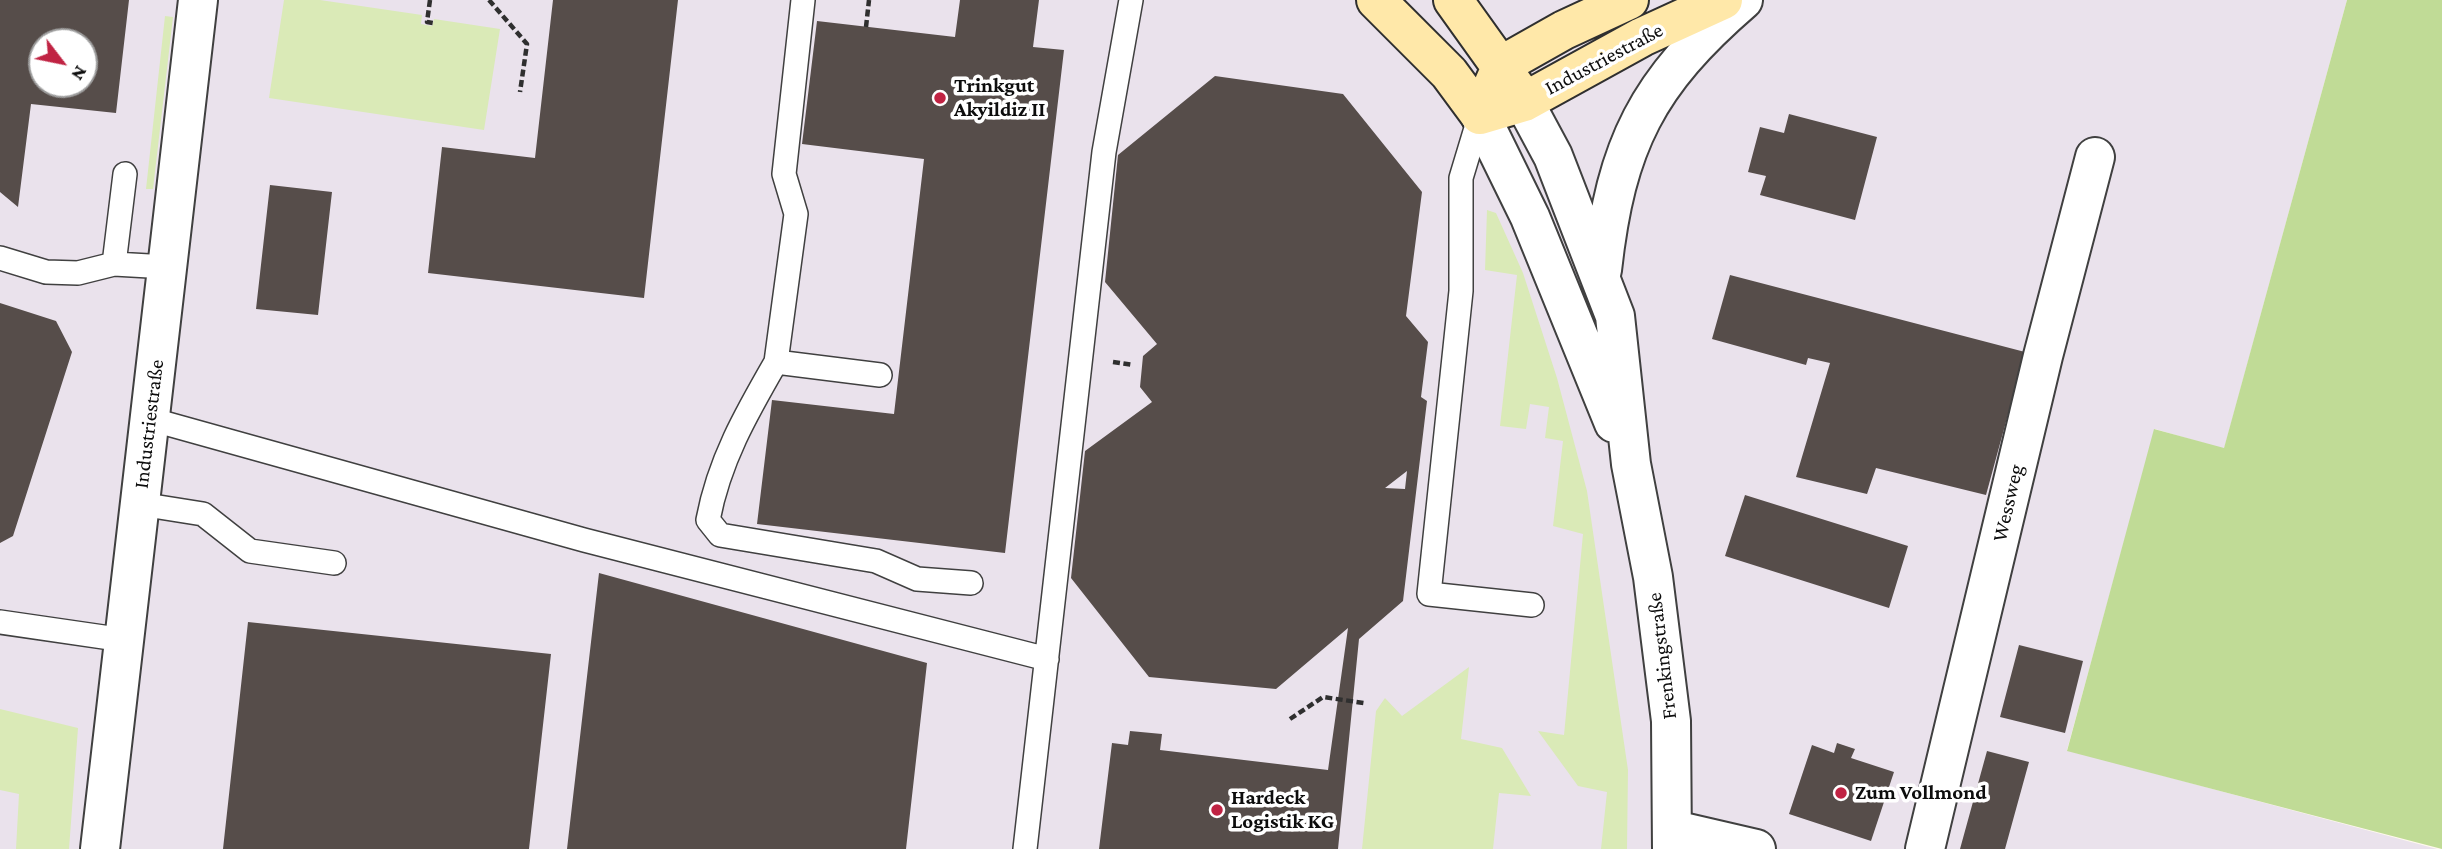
<!DOCTYPE html>
<html>
<head>
<meta charset="utf-8">
<style>
	body { margin:0 }
	#map { position:relative; width:2442px; height:849px; overflow:hidden; background:#fff9ee; font-family:"Crimson Pro",serif }
	canvas { display:block }
	.north { position:absolute; left:28px; top:28px; width:70px; height:70px; box-sizing:border-box; background:#fff; border:2px solid #9e9e9e; border-radius:50%; rotate:122deg; font-size:19px; font-weight:700; line-height:28px; text-align:center; color:#0d0d0d }
	.north::after { content:''; display:block; margin:auto; width:24px; height:32px; background:#c02343; clip-path:polygon(50% 0,100% 100%,50% 72%,0 100%) }
</style>
</head>
<body>
<div id="map">
<canvas width="2442" height="849"></canvas>
<div class="north">N</div>
</div>
<script>
const c = document.querySelector('canvas').getContext('2d');
c.lineJoin = 'round';
function paint(path, color) {
  c.fillStyle = color;
  c.fill(path, 'evenodd');
}
function trace(path, color, width, dash) {
  c.strokeStyle = color;
  c.lineWidth = width;
  c.lineCap = dash ? 'butt' : 'round';
  c.setLineDash(dash || []);
  c.stroke(path);
}
function label(font, color, halo, rows, align = 'center') {
  c.font = font + ' "Crimson Pro",serif';
  c.lineWidth = 7;
  c.setLineDash([]);
  c.textBaseline = 'middle';
  c.strokeStyle = halo;
  c.fillStyle = color;
  for (const [text, x, y, turn = 0] of rows) {
    c.save();
    c.translate(x, y);
    c.rotate((+turn || 0) * Math.PI / 180);
    c.textAlign = isNaN(turn) ? turn : align;
    if (halo) c.strokeText(text, 0, 0);
    c.fillText(text, 0, 0);
    c.restore();
  }
}
const industrial = new Path2D(`
	M0,0H2347L2224,449L2155,429L2067,750L2437,849H0ZM42,42H84V84H42Z`);
const green = new Path2D(`
	M284,0H320L422,15L421,24L432,26L434,19L500,29L484,130L269,98Z
	M165,16L173,17L153,189H146Z
	M1487,210L1496,213L1523,273L1557,378L1587,491L1628,770L1627,849H1601L1607,792L1578,786L1538,731L1564,735L1583,534L1553,526L1563,441L1545,438L1549,407L1530,404L1526,429L1500,426L1517,275L1485,270Z
	M1469,667L1461,739L1502,748L1531,796L1499,793L1493,849H1362L1376,711L1385,698L1402,716Z
	M0,709L78,728L69,849H16L19,794L0,790Z`);
const forest = new Path2D(`
	M2347,0H2442V849L2067,751L2154,429L2224,448Z`);
const building = new Path2D(`
	M0,0H129L116,113L31,104L18,207L0,192ZM42,42H84V84H42Z
	M553,0H678L644,298L428,273L442,147L535,158Z
	M960,0H1039L1033,47L1064,50L1005,553L757,524L772,400L894,414L924,159L802,144L817,21L955,37Z
	M1215,76L1343,94L1422,192L1406,316L1428,342L1421,397L1427,401L1403,601L1359,639L1338,849H1099L1112,743L1128,745L1130,731L1162,734L1160,750L1328,770L1348,628L1276,689L1149,677L1071,578L1085,451L1152,402L1140,387L1143,356L1157,344L1105,282L1118,155ZM1407,471L1405,489L1385,488Z
	M1789,114L1877,137L1855,220L1760,195L1766,176L1748,172L1760,127L1784,133Z
	M270,185L332,192L318,315L256,309Z
	M1730,275L2025,352L1986,495L1876,468L1867,494L1796,477L1830,363L1808,358L1806,365L1712,339Z
	M0,303L56,321L72,352L13,536L0,543Z
	M1745,495L1908,546L1889,608L1725,556Z
	M599,573L927,663L906,849H567Z
	M248,622L551,654L529,849H223Z
	M2019,645L2083,661L2065,733L2000,717Z
	M1837,743L1855,749L1851,758L1894,772L1871,841L1789,814L1812,745L1834,753Z
	M1987,751L2029,762L2005,849H1960Z`);
const path = new Path2D(`
	M430,0L427,22L433,23
	M489,0L527,44L520,92
	M866,27L869,0
	M1113,362L1133,365
	M1290,719L1323,697L1364,703`);
const lane = new Path2D(`
	M803,0L784,174L796,214L776,362L880,375
	M1480,115L1461,178V291L1429,594L1532,605
	M0,258L46,272L78,273L114,264L167,267
	M114,264L125,174
	M776,362C746,414 719,461 708,520L720,535L876,561L917,579L971,583
	M150,419L584,540L1047,659
	M140,504L203,514L250,551L334,563
	M0,622L124,640
	M1025,849L1104,152L1131,0`);
const street = new Path2D(`
	M1524,102L1553,156L1615,316L1631,464L1653,577L1671,721L1672,849
	M1480,115L1530,217L1614,423
	M1602,270C1616,144 1647,83 1743,0
	M1674,830L1756,849
	M100,849L198,0
	M1925,849L2043,356L2095,157`);
const secondary = new Path2D(`
	M1376,0L1449,73L1480,115
	M1453,0L1516,88
	M1480,115L1524,102L1642,37L1723,0
	M1480,115L1502,65L1564,30L1629,0`);
const markers = [
	[940,98,7,"#c02343"],
	[1841,793,7,"#c02343"],
	[1217,810,7,"#c02343"]
];
const streetNames = [
	["Industriestraße",1604,59,-28],
	["Industriestraße",149,424,-83],
	["Wessweg",2008,503,-77],
	["Frenkingstraße",1662,656,-97]
];
const poiNames = [
	["Trinkgut",954,86],
	["Akyildiz II",954,110],
	["Zum Vollmond",1855,793],
	["Hardeck",1231,798],
	["Logistik KG",1231,822]
];
paint(industrial, '#eae2ec');
paint(green, '#daeab7');
paint(forest, '#c0db96');
paint(building, '#564d4a');
trace(lane, '#404040', 26);
trace(street, '#404040', 42);
trace(secondary, '#2f2f2f', 42);
trace(path, '#2f2f2f', 4.5, [7, 3.5]);
trace(lane, '#fff', 23);
trace(street, '#fff', 38);
trace(secondary, '#ffe8a9', 38);
for (const [x, y, r, color] of markers) {
  const dot = new Path2D();
  dot.arc(x, y, r, 0, 2 * Math.PI);
  c.fillStyle = color;
  c.fill(dot);
  trace(dot, '#fff', 2.5);
}
label('21px', '#0d0d0d', '#fff', streetNames);
label('bold 21px', '#0d0d0d', '#fff', poiNames, 'left');
</script>
</body>
</html>
